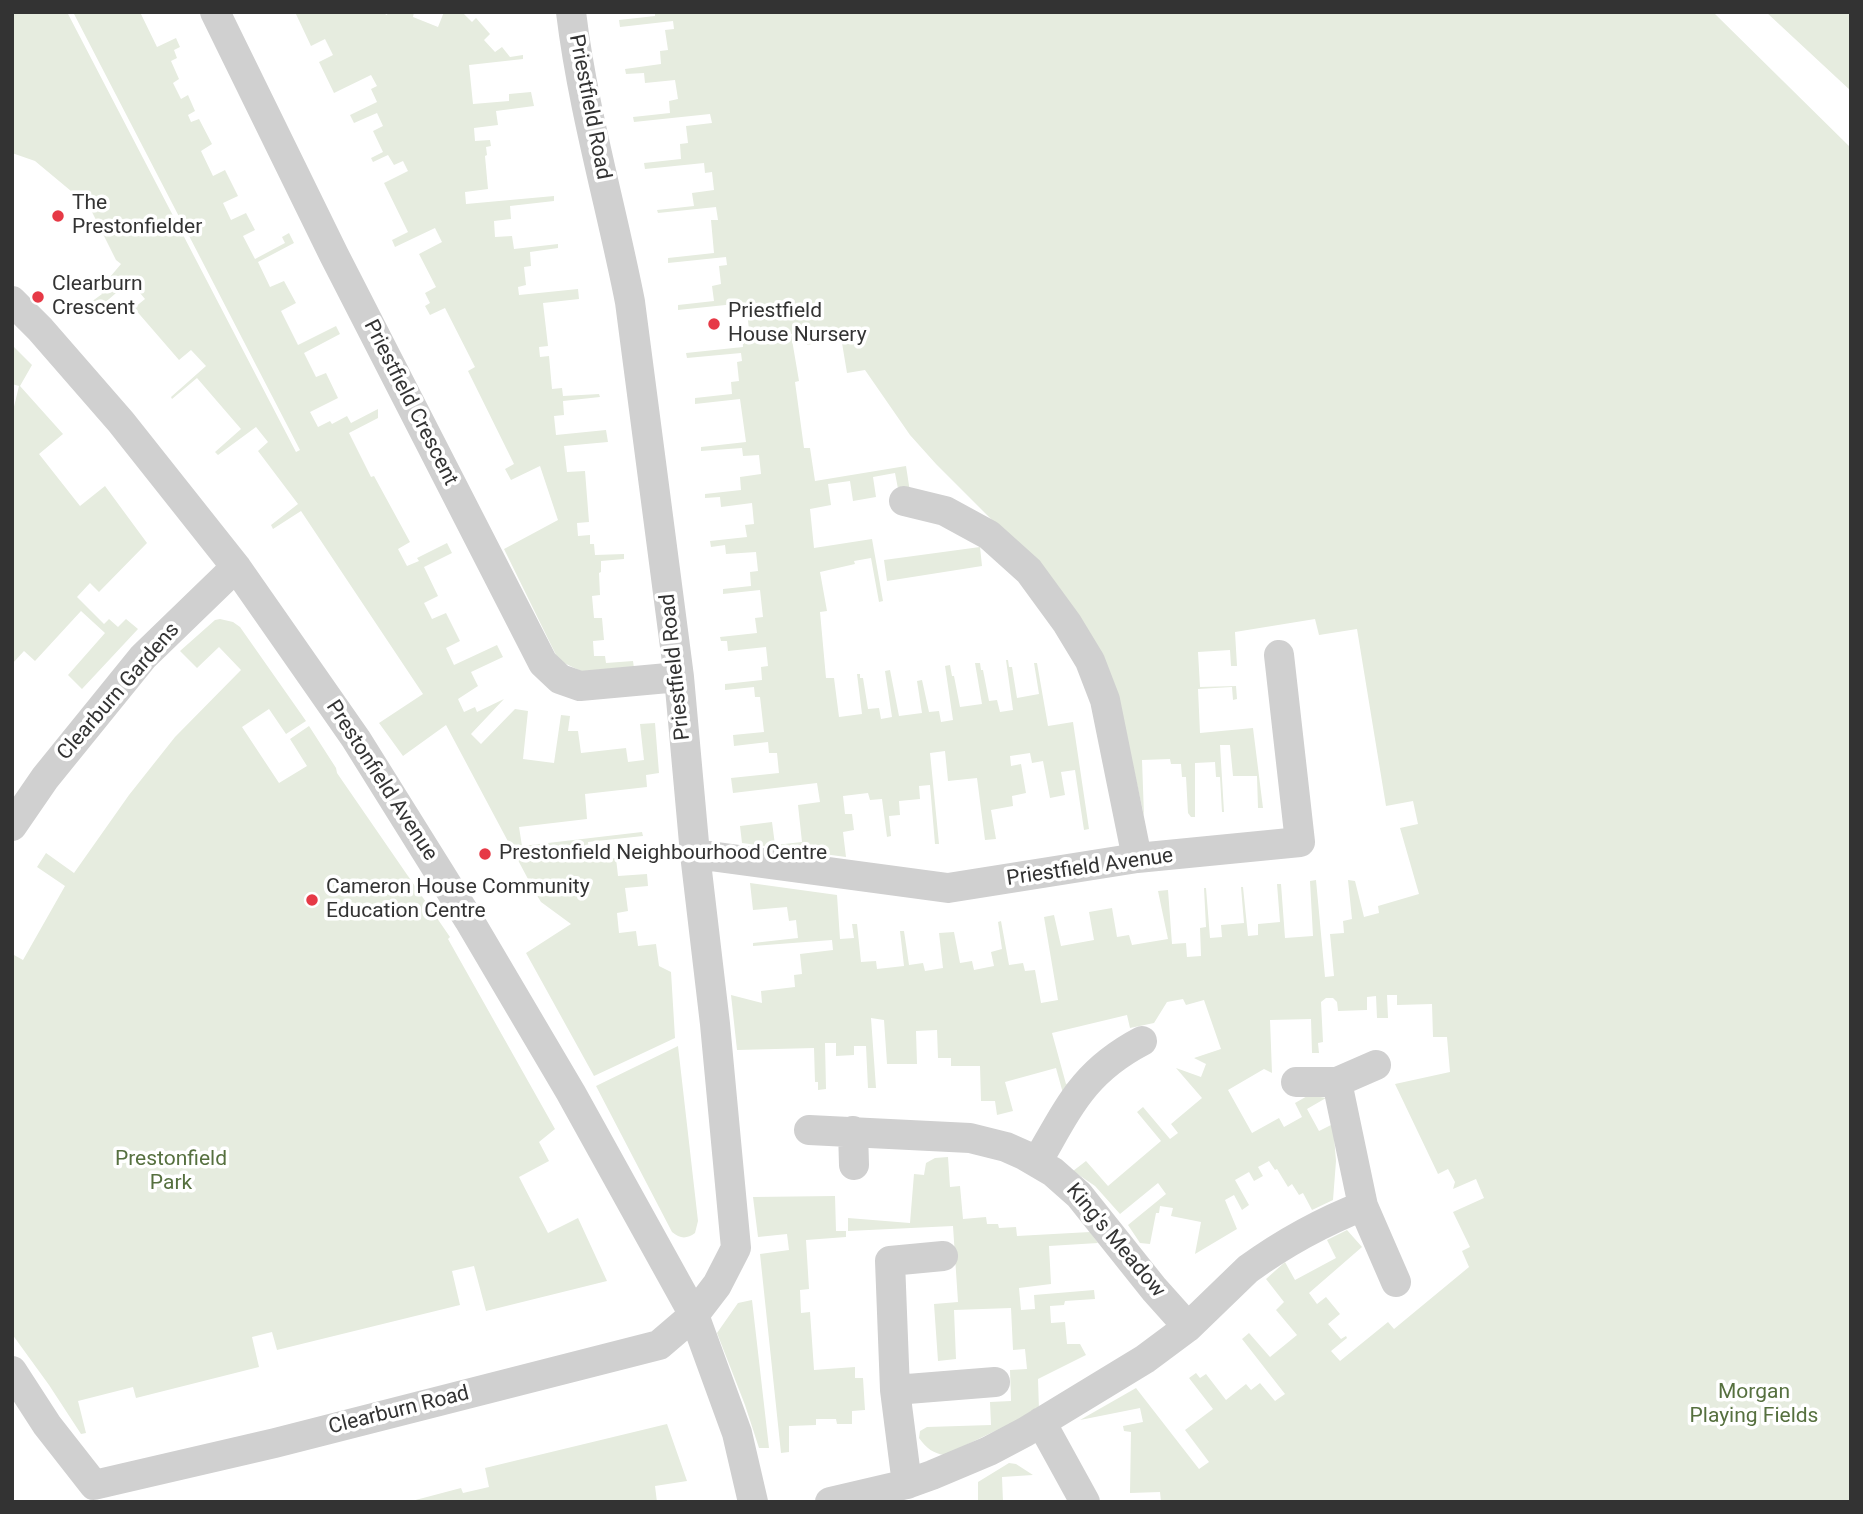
<!DOCTYPE html>
<html>
<head>
<meta charset="utf-8">
<style>
	body { margin:0 }
	#map { position:relative; width:1863px; height:1514px; overflow:hidden; background:#fff; font-family:Roboto,sans-serif }
	canvas { display:block }
	.frame { position:absolute; inset:0; border:14px solid #333; pointer-events:none }
</style>
</head>
<body>
<div id="map">
<canvas width="1863" height="1514"></canvas>
<div class="frame"></div>
</div>
<script>
const c = document.querySelector('canvas').getContext('2d');
c.lineJoin = 'round';
function paint(path, color) {
  c.fillStyle = color;
  c.fill(path, 'evenodd');
}
function trace(path, color, width, dash) {
  c.strokeStyle = color;
  c.lineWidth = width;
  c.lineCap = dash ? 'butt' : 'round';
  c.setLineDash(dash || []);
  c.stroke(path);
}
function label(font, color, halo, rows, align = 'center') {
  c.font = font + ' Roboto,sans-serif';
  c.lineWidth = 7;
  c.setLineDash([]);
  c.textBaseline = 'middle';
  c.strokeStyle = halo;
  c.fillStyle = color;
  for (const [text, x, y, turn = 0] of rows) {
    c.save();
    c.translate(x, y);
    c.rotate((+turn || 0) * Math.PI / 180);
    c.textAlign = isNaN(turn) ? turn : align;
    if (halo) c.strokeText(text, 0, 0);
    c.fillText(text, 0, 0);
    c.restore();
  }
}
const green = new Path2D(`
	M12,12H67L296,452L300,450L73,12H140L157,47L176,38L180,47L174,50L177,58L171,61L179,79L173,83L181,99L188,95L195,111L188,115L191,122L199,119L212,144L201,151L213,176L225,170L238,196L223,203L231,220L246,213L255,230L243,236L255,259L285,243L282,237L289,233L294,243L258,262L270,287L284,281L296,303L281,311L298,345L336,326L340,334L304,353L316,377L326,373L338,398L310,412L318,427L330,421L332,424L347,416L351,423L378,409V418L349,433L371,477L374,476L410,542L398,549L407,566L419,561L417,558L447,543L452,553L424,567L438,596L424,603L432,619L446,613L460,641L446,648L454,665L497,645L503,657L471,672L478,686L458,699L464,712L475,707L477,712L504,699L471,734L481,744L515,709L528,711L523,759L554,763L561,715L570,716L568,731H578L581,753L626,748L628,762L644,760L640,724L655,723L659,773L646,775L647,787L585,794L587,819L519,827L522,846L642,832L643,836L588,842L590,860L616,858L618,876L647,874L648,886L625,888L628,911L617,913L619,933L636,931L638,946L656,944L659,966L671,972L675,1038L594,1076L526,953L571,924L541,902L536,894L446,725L403,756L379,723L423,694L301,511L273,529L271,525L298,504L258,451L268,442L256,427L218,455L215,452L241,429L197,378L172,399L171,397L206,366L191,350L179,360L134,308L145,299L130,281L94,312L87,305L102,294L99,290L121,264L116,260L89,206L35,161L12,153Z
	M295,12H381L387,15L388,12H414L413,17L438,27L444,12H462L472,22L476,18L490,34L484,40L495,52L502,47L510,57L523,55V59L469,65L473,104L509,101V94L531,92L534,106L496,111L498,125L474,128L475,141L490,140L491,146L486,147L487,155L485,156L488,189L465,192L466,204L554,196V201L510,206L511,219L494,221L495,237L512,236L514,249L558,244V248L530,252L531,266L524,267L526,285L518,287L519,295L578,289L579,299L543,303L548,346L539,347L540,357L549,356L552,389L562,388L563,396L599,394L600,397L563,401L564,415L554,416L556,435L606,430L608,442L564,446L567,472L585,471L589,522L577,523L578,536L590,535V544H594L595,555L624,554V559L601,561V572L599,573L600,595L592,596L594,618H602L604,640L593,641L594,656H605L606,663L633,661L634,668L583,672L564,663L556,655L504,549L558,520L540,466L511,480L505,469L514,464L468,371L475,367L445,308L430,315L425,306L430,303L425,293L436,287L419,254L442,242L435,228L395,247L392,240L408,232L384,183L408,171L403,161L394,165L388,155L373,162L371,158L383,152L373,131L383,126L377,113L354,123L350,115L377,102L371,89L377,86L371,75L334,93L319,62L333,55L325,39L311,46Z
	M655,12H1713L1851,148V1502H1161L1160,1492L1130,1493L1131,1432L1124,1431L1123,1426L1143,1422L1140,1408L1080,1420L1136,1388L1199,1469L1209,1462L1185,1430L1213,1409L1189,1378L1196,1373L1200,1378L1206,1374L1226,1400L1246,1384L1251,1390L1260,1383L1275,1401L1285,1394L1242,1339L1249,1333L1270,1357L1297,1335L1276,1310L1284,1302L1266,1279L1285,1262L1295,1280L1336,1258L1327,1240L1347,1230L1362,1247L1309,1293L1317,1304L1326,1297L1340,1314L1328,1324L1341,1339L1346,1336L1347,1338L1331,1351L1340,1361L1388,1322L1394,1329L1469,1267L1462,1251L1470,1247L1453,1212L1484,1198L1476,1179L1453,1189L1455,1182L1448,1169L1438,1174L1395,1084L1450,1072L1447,1037H1433L1432,1004L1397,1005V995H1387L1388,1018H1377L1376,996L1367,997V1010L1338,1011L1337,1002L1333,998H1326L1321,1002L1323,1042L1318,1043L1319,1053H1312L1311,1019L1270,1020L1272,1073L1264,1069L1228,1090L1252,1133L1279,1118L1284,1127L1302,1117L1295,1103L1309,1095L1326,1098L1307,1109L1319,1131L1333,1124L1336,1161L1333,1200L1312,1210L1303,1193L1299,1195L1292,1184L1288,1187L1277,1169L1275,1170L1269,1161L1258,1167L1263,1176L1254,1181L1249,1172L1235,1180L1249,1205L1242,1210L1234,1195L1225,1200L1237,1229L1195,1254L1201,1222L1171,1216L1173,1208L1160,1206L1159,1213H1156L1150,1244L1140,1243L1128,1225L1166,1194L1158,1183L1120,1214L1095,1186L1073,1171L1086,1161L1108,1186L1161,1141L1137,1112L1143,1107L1170,1139L1178,1133L1171,1124L1202,1098L1176,1068L1201,1077L1206,1064L1194,1058L1221,1049L1204,1000L1186,1005L1183,999L1167,1002L1154,1023L1130,1028L1127,1015L1052,1033L1066,1084L1087,1079L1064,1097L1056,1068L1005,1082L1013,1111L997,1115L995,1101H981L980,1066H951V1058H938L937,1030L916,1031L917,1064H887L884,1020L871,1018L876,1088H868L866,1046H854V1055L836,1056V1043H825L826,1089L818,1090V1082H815L814,1048L737,1050L731,995L762,1003L761,991L795,987L794,975L802,974L800,954L833,950L832,940L753,946V943L798,938L796,920L789,921L787,907L753,910L750,883L837,895L840,939L854,938L852,924H857L861,962L876,961L877,969L904,966L900,931H904L909,965L923,963L925,971L943,968L939,933L954,932L960,963L972,961L974,970L994,966L991,952L1002,949L998,922L1001,921L1009,965L1023,963L1025,971L1035,970L1041,1003L1058,1000L1044,917L1054,915L1061,946L1094,940L1089,912L1112,908L1117,937L1129,935L1132,945L1168,939L1158,891L1168,890L1172,944L1186,943L1187,957L1201,956L1200,928L1206,927L1204,888H1206L1210,938L1222,937L1221,925L1244,923L1241,887H1243L1248,936L1258,935V924L1280,922L1277,884H1281L1285,938L1313,936L1310,881L1316,880L1325,977L1334,976L1330,934L1344,933L1343,921L1352,919L1348,880L1355,881L1364,917L1379,913L1378,906L1419,894L1400,828L1418,824L1413,801L1386,806L1357,629L1319,635L1315,619L1235,632L1237,666H1231L1230,650L1198,652L1200,687L1236,686L1237,699L1233,700L1232,687L1198,689L1200,733L1253,728L1263,808H1258L1257,776H1233L1230,745H1220L1224,812H1222L1220,777H1216L1215,762L1195,763V817H1191L1188,813L1186,777H1182L1181,764H1171L1170,759L1142,760L1144,816L1118,698L997,525L936,464L910,435L865,370L847,373L841,337L836,330L826,332L827,341L807,345L804,332L791,334L799,381L795,382L804,448H810L815,481L906,466L910,492L899,494L895,473L873,477L876,497L853,501L850,481L828,484L831,505L810,509L814,548L872,539L883,601L879,602L871,558L854,561L855,564L820,572L827,611L820,612L826,678H834L839,717L862,714L857,674H860V678H863L868,709L879,708L881,719L892,717L885,671L890,670L899,716L922,713L917,681L922,680L929,712L939,711L941,722L953,720L945,666L950,665L952,676H954L960,707L982,704L975,663H980L981,670H983L989,701L997,700L1000,712L1013,710L1006,660H1008L1009,667H1012L1017,698L1039,694L1034,663H1037L1048,726L1073,722L1089,829L1084,830L1075,770L1061,772L1065,795L1050,798L1043,761L1032,763L1030,753L1010,756L1011,766L1021,764L1026,793L1012,796L1013,806L991,810L996,839L985,840L977,778L948,781L945,751L930,753L939,844H935L930,785L919,786L920,799L899,801L900,815L889,816L891,836L887,837L882,799L870,800L868,793L843,796L845,814H852L854,830L843,832L846,857L742,843L740,826L772,822L775,845L802,842L798,805L820,802L817,783L733,793L731,778L779,773L777,753H769L768,742L734,746L733,735L764,732L760,697H755L754,687L725,690V684L762,680L761,667L768,666L766,647L728,651L727,641H721L720,637L757,633L755,618L763,617L760,590L723,594V589L751,586L750,572L758,571L756,552L726,554L725,545L711,547L710,541L747,537L745,525L754,524L752,503L721,507L720,497L705,498V494L741,490L740,477L761,474L759,455L743,456L742,448L701,451V447L746,442L740,399L695,404V398L732,394L731,382L739,381L737,362L742,361L741,353L687,358L686,353L743,347L742,332L749,330L747,312L737,313L735,304L678,310V305L714,301L712,286L721,284L719,266L727,265L726,257L668,263V258L714,253L711,220H718L716,207L658,213L657,210L694,206L692,193L714,190L712,172L705,173L704,163L645,169L644,163L681,159L680,144L688,143L686,126L712,123L710,114L634,122L633,117L670,113L669,101L678,99L675,80L645,83L644,73L626,74L625,69L661,64L660,51L668,50L665,30L674,29L673,21L620,27L619,20L655,16Z
	M1766,12H1851V91Z
	M12,345L32,365L20,386L63,434L39,454L80,506L105,486L147,543L99,592L90,583L77,597L104,624L109,619L118,627L126,619L138,629L82,689L68,675L105,633L81,611L35,661L24,651L12,664V415L19,386L12,384Z
	M980,547L982,566L887,581L884,560Z
	M220,619L233,622L240,627L306,721L286,734L269,709L242,727L279,783L307,766L290,739L309,726L336,768L337,773L450,937L448,939L555,1129L539,1142L549,1161L519,1177L548,1233L578,1218L607,1281L486,1311L474,1266L452,1271L460,1305L277,1350L272,1332L252,1337L259,1367L136,1398L133,1387L78,1401L86,1433L81,1434L49,1385L12,1334V958L14,955L23,960L65,886L37,867L46,853L74,873L129,795L175,737L241,670L219,647L197,668L180,651L215,620Z
	M678,1046L698,1221L695,1233C687,1239 680,1239 672,1232L596,1086Z
	M948,1157L950,1187L960,1186L963,1219L986,1217L987,1224H998L999,1228L1016,1227L1017,1236L1090,1232L1098,1243L1049,1246L1051,1284L1019,1288L1021,1310L1035,1309L1034,1295L1094,1290L1095,1299L1065,1301L1064,1305L1050,1306L1051,1323L1065,1322L1067,1344H1080L1086,1355L1038,1379L1039,1410L945,1455C934,1454 926,1448 919,1438L920,1431L927,1427L991,1425L990,1402L1011,1401L1010,1370L1027,1369L1025,1349L1013,1350L1011,1308L954,1310L956,1359L938,1361L934,1304L958,1302L953,1226L848,1231V1218L910,1223L914,1174L924,1175L926,1163L935,1158Z
	M835,1196L836,1231H846V1237L806,1240L809,1289L800,1290L801,1313L810,1312L814,1370L855,1367V1378H863L865,1410L852,1411V1424H837L836,1419H816V1425L789,1426V1452L781,1453L760,1254L789,1250L787,1234L758,1237L753,1197Z
	M752,1300L769,1448H759L745,1405L717,1333L738,1303Z
	M667,1424L687,1481L655,1486L657,1502H408L461,1488L463,1493L489,1487L485,1468Z
	M1009,1463L1016,1464L1033,1475L1002,1477L1003,1502H978V1482Z`);
const minor = new Path2D(`
	M215,12L334,255L543,663L560,679L580,686L679,677
	M12,301L40,329L121,422L236,567L356,739L469,920L571,1093L694,1315L737,1433L753,1502
	M904,501L945,511L989,535L1029,571L1067,623L1090,661L1105,700L1137,858
	M12,826L45,778L143,657L236,567
	M695,854L948,888L1137,858L1300,842L1279,655
	M1296,1082H1337
	M809,1130L970,1138L1006,1147L1024,1155L1053,1172L1079,1195L1154,1289L1188,1327
	M853,1131L854,1165
	M1037,1162C1069,1107 1083,1072 1142,1041
	M1363,1206L1337,1082L1376,1065
	M12,1371L47,1425L94,1485L275,1443L659,1345L694,1315L717,1285L736,1248L715,1024L695,854L679,677L630,302C611,205 583,111 571,12
	M895,1390L995,1382
	M1041,1422L1085,1502
	M907,1484L895,1390L890,1261L943,1256
	M830,1502L907,1484L932,1475L989,1451L1025,1432L1145,1359L1188,1327L1248,1269C1284,1243 1322,1222 1363,1206L1396,1282`);
const markers = [
	[58,216,7,"#e63946"],
	[38,297,7,"#e63946"],
	[714,324,7,"#e63946"],
	[485,854,7,"#e63946"],
	[312,900,7,"#e63946"]
];
const streetNames = [
	["Priestfield Road",589,107,79],
	["Priestfield Crescent",410,403,63],
	["Priestfield Road",676,667,-96],
	["Clearburn Gardens",119,692,-49],
	["Prestonfield Avenue",381,781,57],
	["Priestfield Avenue",1090,868,-8],
	["King's Meadow",1115,1241,50],
	["Clearburn Road",399,1411,-14]
];
const poiNames = [
	["The",72,204],
	["Prestonfielder",72,228],
	["Clearburn",52,285],
	["Crescent",52,309],
	["Priestfield",728,312],
	["House Nursery",728,336],
	["Prestonfield Neighbourhood Centre",499,854],
	["Cameron House Community",326,888],
	["Education Centre",326,912]
];
const parkNames = [
	["Prestonfield",171,1160],
	["Park",171,1184],
	["Morgan",1754,1393],
	["Playing Fields",1754,1417]
];
paint(green, '#e6ecdf');
trace(minor, '#d0d0d0', 30);
for (const [x, y, r, color] of markers) {
  const dot = new Path2D();
  dot.arc(x, y, r, 0, 2 * Math.PI);
  c.fillStyle = color;
  c.fill(dot);
  trace(dot, '#fff', 2.5);
}
label('21px', '#333', '#fff', streetNames);
label('21px', '#333', '#fff', poiNames, 'left');
label('21px', '#56703f', '#fff', parkNames);
</script>
</body>
</html>
